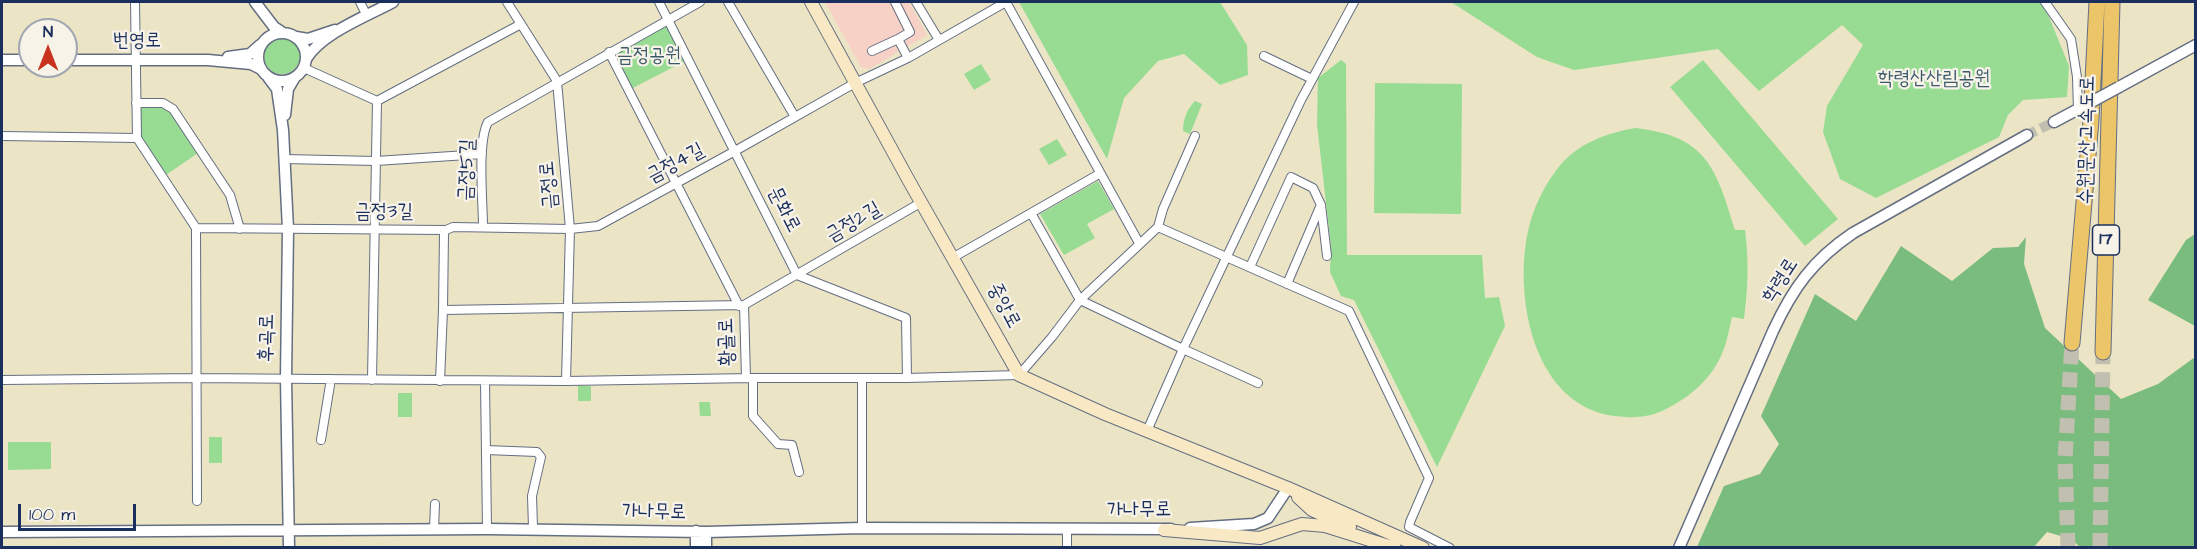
<!DOCTYPE html>
<html>
<head>
<meta charset="utf-8">
<style>
	body { margin:0 }
	#map { position:relative; width:2197px; height:549px; overflow:hidden; background:#ebe4c5; font-family:"Architects Daughter",sans-serif }
	canvas { display:block }
	.frame { position:absolute; inset:0; border:3px solid #1b2f5e; pointer-events:none }
	.north { position:absolute; left:18px; top:18px; width:60px; height:60px; box-sizing:border-box; background:#f7f3e8; border:2px solid #9fa5b1; border-radius:50%; rotate:0deg; font-size:16px; font-weight:700; line-height:24px; text-align:center; color:#1b2f5e }
	.north::after { content:''; display:block; margin:auto; width:21px; height:27px; background:#c8321e; clip-path:polygon(50% 0,100% 100%,50% 72%,0 100%) }
	.scale { position:absolute; left:18px; top:504px; width:118px; height:27px; box-sizing:border-box; border:3px solid #1b2f5e; border-top:0; padding-left:8px; font-size:18px; line-height:21px; white-space:nowrap; color:#1b2f5e; -webkit-text-stroke:4px #f7f3e8; paint-order:stroke }
</style>
</head>
<body>
<div id="map">
<canvas width="2197" height="549"></canvas>
<div class="frame"></div>
<div class="north">N</div>
<div class="scale">100 m</div>
</div>
<script>
const c = document.querySelector('canvas').getContext('2d');
c.lineJoin = 'round';
function paint(path, color) {
  c.fillStyle = color;
  c.fill(path, 'evenodd');
}
function trace(path, color, width, dash) {
  c.strokeStyle = color;
  c.lineWidth = width;
  c.lineCap = dash ? 'butt' : 'round';
  c.setLineDash(dash || []);
  c.stroke(path);
}
function label(font, color, halo, rows, align = 'center') {
  c.font = font + ' "Architects Daughter","Poor Story",sans-serif';
  c.lineWidth = 4.5;
  c.setLineDash([]);
  c.textBaseline = 'middle';
  c.strokeStyle = halo;
  c.fillStyle = color;
  for (const [text, x, y, turn = 0] of rows) {
    c.save();
    c.translate(x, y);
    c.rotate((+turn || 0) * Math.PI / 180);
    c.textAlign = isNaN(turn) ? turn : align;
    if (halo) c.strokeText(text, 0, 0);
    c.fillText(text, 0, 0);
    c.restore();
  }
}
const built = new Path2D(`
	M825,2H909L927,35L869,69L861,67Z`);
const green = new Path2D(`
	M1019,2H1220L1247,45L1248,75L1220,85L1184,54L1158,61L1124,98L1107,159Z
	M1451,2H2040L2045,7L2069,66L2067,97L2023,100L2008,115L1999,137L1876,198L1840,179L1823,132L1827,106L1863,45L1842,25L1759,91L1718,49L1574,70L1537,57Z
	M668,24L687,60L631,89L612,53Z
	M264 56a18 18 0 1 1 36 0a18 18 0 1 1-36 0Z
	M1341,60L1346,64L1347,255H1482L1485,298L1499,297L1505,326L1437,467L1354,300L1341,296L1330,272L1331,246L1317,125L1318,78Z
	M1703,60L1838,219L1805,246L1670,87Z
	M981,64L991,80L974,90L964,74Z
	M1375,83L1462,84L1461,214L1374,213Z
	M1195,101L1202,104L1190,134L1183,131C1183,119 1187,109 1195,101Z
	M140,105H162L170,111L198,153L166,175L141,137Z
	M1635,128C1707,136 1716,168 1735,230H1745C1749,261 1748,288 1744,319L1732,317C1729,329 1727,344 1721,356C1709,382 1687,399 1662,411C1646,418 1631,418 1614,416C1534,405 1515,301 1527,236C1532,209 1545,183 1562,163C1581,142 1608,133 1635,128Z
	M1057,139L1067,155L1049,165L1039,149Z
	M1098,181L1114,209L1087,224L1095,238L1064,255L1040,214Z
	M578,386H591V401H578Z
	M398,393H412V417H398Z
	M699,402H710L711,416H700Z
	M209,437H222V463H209Z
	M8,442H51V469L8,470Z`);
const forest = new Path2D(`
	M2195,234V326L2148,300L2186,240Z
	M2026,237L2024,264L2045,328L2121,399L2158,384L2195,357V547H2080L2071,539L2047,532L2033,548L1697,547L1724,486L1760,474L1779,444L1761,416L1815,294L1856,321L1901,246L1952,281L1993,248L2018,247Z`);
const tertiaryTunnel = new Path2D(`
	M2027,135L2054,122`);
const motorwayTunnel = new Path2D(`
	M2068,548L2065,459L2072,343
	M2100,548L2103,352`);
const minor = new Path2D(`
	M135,2L137,138
	M360,2L367,16
	M507,2L557,81L570,229L566,381
	M659,2L797,275L906,318L907,378
	M728,2L795,117
	M895,2L910,32L898,39
	M916,2L939,40
	M2045,2L2071,39L2077,77L2078,109
	M872,51L898,39L908,58
	M609,52L739,306
	M1264,56L1312,79
	M304,68L377,101L372,380
	M377,101L521,24
	M136,103H163L173,109L230,195L240,229
	M2,136L137,138
	M137,138L196,228L197,501
	M284,159L376,161L482,154
	M1031,213L1099,174
	M483,227C483,202 477,142 488,122L700,2
	M1158,227L1349,311L1429,478L1410,522L1409,527L1450,548
	M196,228L446,230L453,227L570,229L598,226L735,151L855,83L908,58L1006,2L1139,243
	M954,257L1031,213L1080,300L1183,349L1301,100L1354,2
	M1250,267L1291,177L1313,188L1321,205L1327,256
	M1287,284L1320,207
	M744,305L746,378
	M443,310L444,233L446,230
	M753,378V416L778,444L792,445L799,472
	M2,380L196,378L566,381L753,378H907L1019,375L1052,337L1080,300L1158,227L1163,209L1195,136
	M440,381L443,310L744,305L922,202
	M485,381L487,529
	M1147,431L1183,349L1258,383
	M321,440L331,379
	M486,450L537,452L541,457L532,496L533,527
	M862,528V378
	M434,529L435,504
	M1067,548V529`);
const tertiary = new Path2D(`
	M255,2L274,27L283,33
	M258 57a24 24 0 1 1 48 0a24 24 0 1 1-48 0Z
	M296,37L308,39L335,30
	M228,57L250,54L260,45
	M306,59C322,33 367,16 393,2
	M2,60H30
	M66,60H208L251,64L261,69
	M268,77L277,89L283,130L288,229L286,378L289,548
	M2119,87L2196,45
	M285,115L288,89L295,77
	M2054,122L2084,106
	M1190,528L1254,524L1268,518L1288,488
	M696,531V548
	M2,532L487,529L706,532L862,528L1171,529
	M706,548V532
	M1679,548L1773,331C1793,288 1813,260 1853,233L2027,135`);
const secondary = new Path2D(`
	M811,2L909,181L1019,375L1105,414L1288,488L1423,548
	M1298,497L1312,510L1350,527
	M1164,530L1260,538L1302,524L1325,526L1395,548`);
const motorway = new Path2D(`
	M2072,343L2091,120L2097,2
	M2103,352L2112,2`);
const tertiaryBridge = new Path2D(`
	M2084,106L2119,87`);
const shields = [
	[2106,240,27]
];
const shieldNames = [
	["17",2106,240]
];
const streetNames = [
	["번영로",137,42],
	["수원문산고속도로",2088,140,-89],
	["금정4길",676,164,-28],
	["금정5길",468,170,-88],
	["금정로",550,185,-95],
	["문화로",783,210,63],
	["금정3길",384,213],
	["금정2길",854,223,-30],
	["학령로",1781,281,-57],
	["중앙로",1003,306,62],
	["후곡로",268,338,-89],
	["황골로",728,342,-92],
	["가나무로",1139,511,-1],
	["가나무로",654,513,1]
];
const parkNames = [
	["금정공원",649,57],
	["학령산산림공원",1934,80]
];
paint(built, '#f7d1c6');
paint(green, '#98dc94');
paint(forest, '#7abc7e');
trace(tertiaryTunnel, '#c1c0b0', 10, [10, 5]);
trace(motorwayTunnel, '#c1c0b0', 15, [15, 8]);
trace(minor, '#646e82', 10);
trace(tertiary, '#646e82', 13);
trace(secondary, '#646e82', 14);
trace(motorway, '#646e82', 17);
trace(minor, '#fff', 8);
trace(tertiary, '#fff', 10);
trace(secondary, '#f8e8c3', 12);
trace(motorway, '#edc569', 15);
trace(tertiaryBridge, '#646e82', 13, []);
trace(tertiaryBridge, '#fff', 10);
for (const [x, y, w] of shields) {
  const box = new Path2D();
  box.roundRect(x - w / 2, y - 15, w, 30, 4.5);
  c.fillStyle = '#f7f3e8';
  c.fill(box);
  trace(box, '#1b2f5e', 1.5);
}
label('bold 18px', '#1b2f5e', null, shieldNames);
label('20px', '#1b2f5e', '#f7f3e8', streetNames);
label('20px', '#3a5a6c', '#f7f3e8', parkNames);
</script>
</body>
</html>
